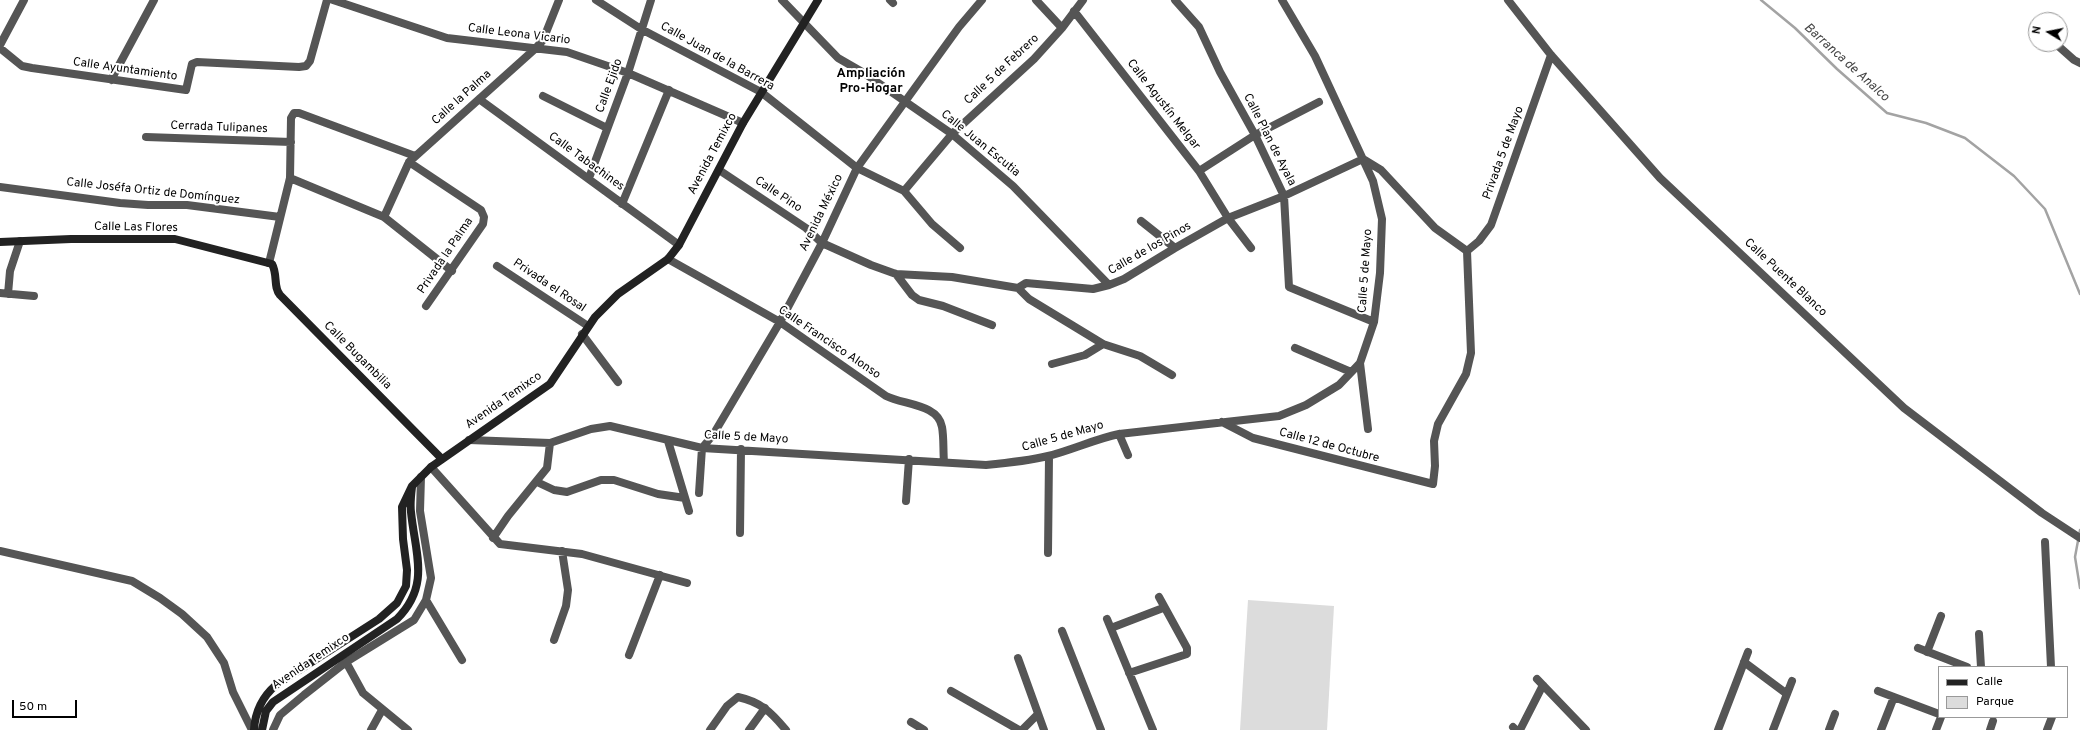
<!DOCTYPE html>
<html>
<head>
<meta charset="utf-8">
<style>
	body { margin:0 }
	#map { position:relative; width:2080px; height:730px; overflow:hidden; background:#fff; font-family:Overpass,sans-serif }
	canvas { display:block }
	.legend { position:absolute; left:1938px; top:666px; width:130px; height:52px; box-sizing:border-box; background:#fff; border:1px solid #999; margin:0; padding:5px 7px; list-style:none; font-size:12px; color:#000 }
	.legend li { display:flex; align-items:center; gap:8px; height:20px }
	.legend b { width:20px; border:1px solid #999 }
	.north { position:absolute; left:2028px; top:12px; width:40px; height:40px; box-sizing:border-box; background:#fff; border:1px solid #999; border-radius:50%; rotate:280deg; font-size:11px; font-weight:700; line-height:16px; text-align:center; color:#000 }
	.north::after { content:''; display:block; margin:auto; width:14px; height:18px; background:#000; clip-path:polygon(50% 0,100% 100%,50% 72%,0 100%) }
	.scale { position:absolute; left:12px; top:700px; width:65px; height:18px; box-sizing:border-box; border:2px solid #000; border-top:0; padding-left:5px; font-size:12px; line-height:14px; white-space:nowrap; color:#000; -webkit-text-stroke:3px #fff; paint-order:stroke }
</style>
</head>
<body>
<div id="map">
<canvas width="2080" height="730"></canvas>
<ul class="legend">
<li><b style="height:5px;background:#222"></b>Calle</li>
<li><b style="height:11px;background:#dcdcdc"></b>Parque</li>
</ul>
<div class="north">N</div>
<div class="scale">50 m</div>
</div>
<script>
const c = document.querySelector('canvas').getContext('2d');
c.lineJoin = 'round';
function paint(path, color) {
  c.fillStyle = color;
  c.fill(path, 'evenodd');
}
function trace(path, color, width, dash) {
  c.strokeStyle = color;
  c.lineWidth = width;
  c.lineCap = dash ? 'butt' : 'round';
  c.setLineDash(dash || []);
  c.stroke(path);
}
function label(font, color, halo, rows, align = 'center') {
  c.font = font + ' Overpass,sans-serif';
  c.lineWidth = 4;
  c.setLineDash([]);
  c.textBaseline = 'middle';
  c.strokeStyle = halo;
  c.fillStyle = color;
  for (const [text, x, y, turn = 0] of rows) {
    c.save();
    c.translate(x, y);
    c.rotate((+turn || 0) * Math.PI / 180);
    c.textAlign = isNaN(turn) ? turn : align;
    if (halo) c.strokeText(text, 0, 0);
    c.fillText(text, 0, 0);
    c.restore();
  }
}
const green = new Path2D(`
	M1248,600L1334,606L1327,730H1240Z`);
const stream = new Path2D(`
	M1761,0L1795,28L1837,69L1887,113L1926,123L1965,138L2014,176L2045,209L2080,294
	M2080,530L2075,557L2080,588`);
const street = new Path2D(`
	M333,0L447,38L567,52L628,73L743,123
	M596,0L641,29L761,92L857,168L904,191L932,224L960,248
	M782,0L838,58L864,73L952,134L1013,186L1109,285
	M890,0L893,3
	M1036,0L1062,28
	M1175,0L1199,27L1220,72L1255,135L1284,196L1289,287L1374,322
	M1508,0L1551,55L1660,178L1904,408L2042,513L2080,538
	M1074,11L1199,171L1228,218L1251,248
	M2056,44L2074,60L2080,63
	M0,45L24,0
	M0,48L22,66L32,68L186,90L192,64L197,62L299,67L306,66L310,61L327,0
	M111,80L154,0
	M543,96L607,128
	M479,99L679,245
	M146,137L291,142
	M409,162L481,210L484,217L483,224L426,306
	M719,170L806,228L822,243L871,265L896,274L952,277L1018,288L1026,283L1093,289L1109,285L1124,279L1175,248L1228,218L1284,196L1363,159L1381,170L1435,228L1467,251
	M1199,171L1255,135L1319,102
	M290,178L384,217L452,271
	M589,178L628,73L651,0
	M0,187L120,203L148,205H187L280,217
	M904,191L952,134L1034,59L1062,28L1083,0
	M622,204L669,90
	M384,217L409,162L536,48L543,40L559,0
	M1141,221L1175,248
	M1467,251L1479,241L1491,225L1551,55
	M668,259L780,322L886,396C904,405 938,404 942,427C944,438 943,450 944,462
	M269,263L290,178L291,118L294,113H299L415,156
	M497,266L588,326
	M896,274L912,295L919,300L943,306L992,325
	M1018,288L1029,299L1103,344L1140,356L1172,375
	M0,293L34,296
	M8,294L10,271L20,241
	M582,334L618,382
	M1295,348L1351,372
	M1360,363L1368,429
	M1052,364L1085,355L1103,344
	M1222,422L1253,438L1433,484L1435,466L1434,441L1438,424L1466,374L1471,353L1467,251
	M1119,434L1128,455
	M469,440L550,443L591,429L610,426L702,448L986,465C1007,463 1027,461 1048,456C1072,450 1095,439 1119,434L1279,416L1306,405L1339,385L1360,363L1374,322L1380,273L1382,219L1373,181L1315,56L1282,0
	M668,441L689,511
	M431,467L500,544L582,554L687,583
	M537,482L554,490L567,492L601,480H614L658,494L685,498
	M699,493L702,448L713,435L780,322L822,243L857,168L959,27L982,0
	M906,501L909,459
	M740,533L741,449
	M493,538L508,516L547,468L550,443
	M2045,542L2051,667
	M0,551L132,581L160,598L182,614L207,637L224,663L233,692L252,730
	M1048,553L1049,456
	M426,600L462,660
	M1107,619L1153,730
	M1111,628L1163,608
	M1062,631L1101,730
	M1979,634L1981,667
	M554,640L566,606L568,590L562,551
	M1918,648L1967,667
	M1927,652L1941,616
	M629,655L660,575
	M1018,658L1044,730
	M346,662L363,693L408,730
	M1744,662L1787,694
	M1129,673L1187,654V648L1159,597
	M1537,679L1586,730
	M951,691L1019,730
	M1878,691L1939,714
	M911,722L924,730
	M1513,727L1516,730
	M273,730L280,715L304,695L346,662L414,620L426,600L431,578L420,511L421,477
	M371,730L382,710
	M710,730L727,706L738,697C761,702 771,712 786,730
	M749,730L765,708
	M1022,730L1038,714
	M1520,730L1543,685
	M1718,730L1748,652
	M1773,730L1792,681
	M1829,730L1835,714
	M1881,730L1894,697
	M1936,730L1941,717
	M1990,730L1993,721
	M2047,730L2052,717`);
const secondary = new Path2D(`
	M0,242L71,239H175L272,264C278,275 273,287 280,295L442,459
	M254,730C255,712 262,697 276,685L379,619L397,603L406,586L407,570L403,539L402,507L412,486L431,467L550,384L595,317L618,294L668,259L679,245L743,123L818,0
	M262,730L266,711L273,702L397,619C431,585 415,553 411,512C410,504 411,495 412,487`);
const streetNames = [
	["Calle Leona Vicario",519,35,7],
	["Calle Juan de la Barrera",717,57,29],
	["Calle Ayuntamiento",125,70,8],
	["Calle 5 de Febrero",1002,70,-43],
	["Calle Ejido",610,86,-70],
	["Calle la Palma",462,98,-42],
	["Calle Agustín Melgar",1163,105,52],
	["Cerrada Tulipanes",219,128,2],
	["Calle Plan de Ayala",1269,140,63],
	["Calle Juan Escutia",980,144,39],
	["Privada 5 de Mayo",1504,153,-70],
	["Avenida Temixco",713,154,-62],
	["Calle Tabachines",586,162,36],
	["Calle Joséfa Ortiz de Domínguez",153,192,6],
	["Calle Pino",778,195,34],
	["Avenida México",822,213,-64],
	["Calle Las Flores",136,228,1],
	["Calle de los Pinos",1150,249,-30],
	["Privada la Palma",446,256,-56],
	["Calle 5 de Mayo",1366,271,-86],
	["Calle Puente Blanco",1785,278,43],
	["Privada el Rosal",549,286,34],
	["Calle Francisco Alonso",829,343,34],
	["Calle Bugambilia",357,356,45],
	["Avenida Temixco",504,401,-35],
	["Calle 5 de Mayo",1063,437,-16],
	["Calle 5 de Mayo",746,438,3],
	["Calle 12 de Octubre",1329,446,15],
	["Avenida Temixco",311,662,-34]
];
const waterNames = [
	["Barranca de Analco",1846,63,42]
];
const neighbourhoodNames = [
	["Ampliación",871,74],
	["Pro-Hogar",871,89]
];
paint(green, '#dcdcdc');
trace(stream, '#a3a3a3', 2.5);
trace(street, '#555', 8);
trace(secondary, '#222', 8);
label('12px', '#000', '#fff', streetNames);
label('italic 13px', '#444', '#fff', waterNames);
label('bold 13px', '#000', '#fff', neighbourhoodNames);
</script>
</body>
</html>
